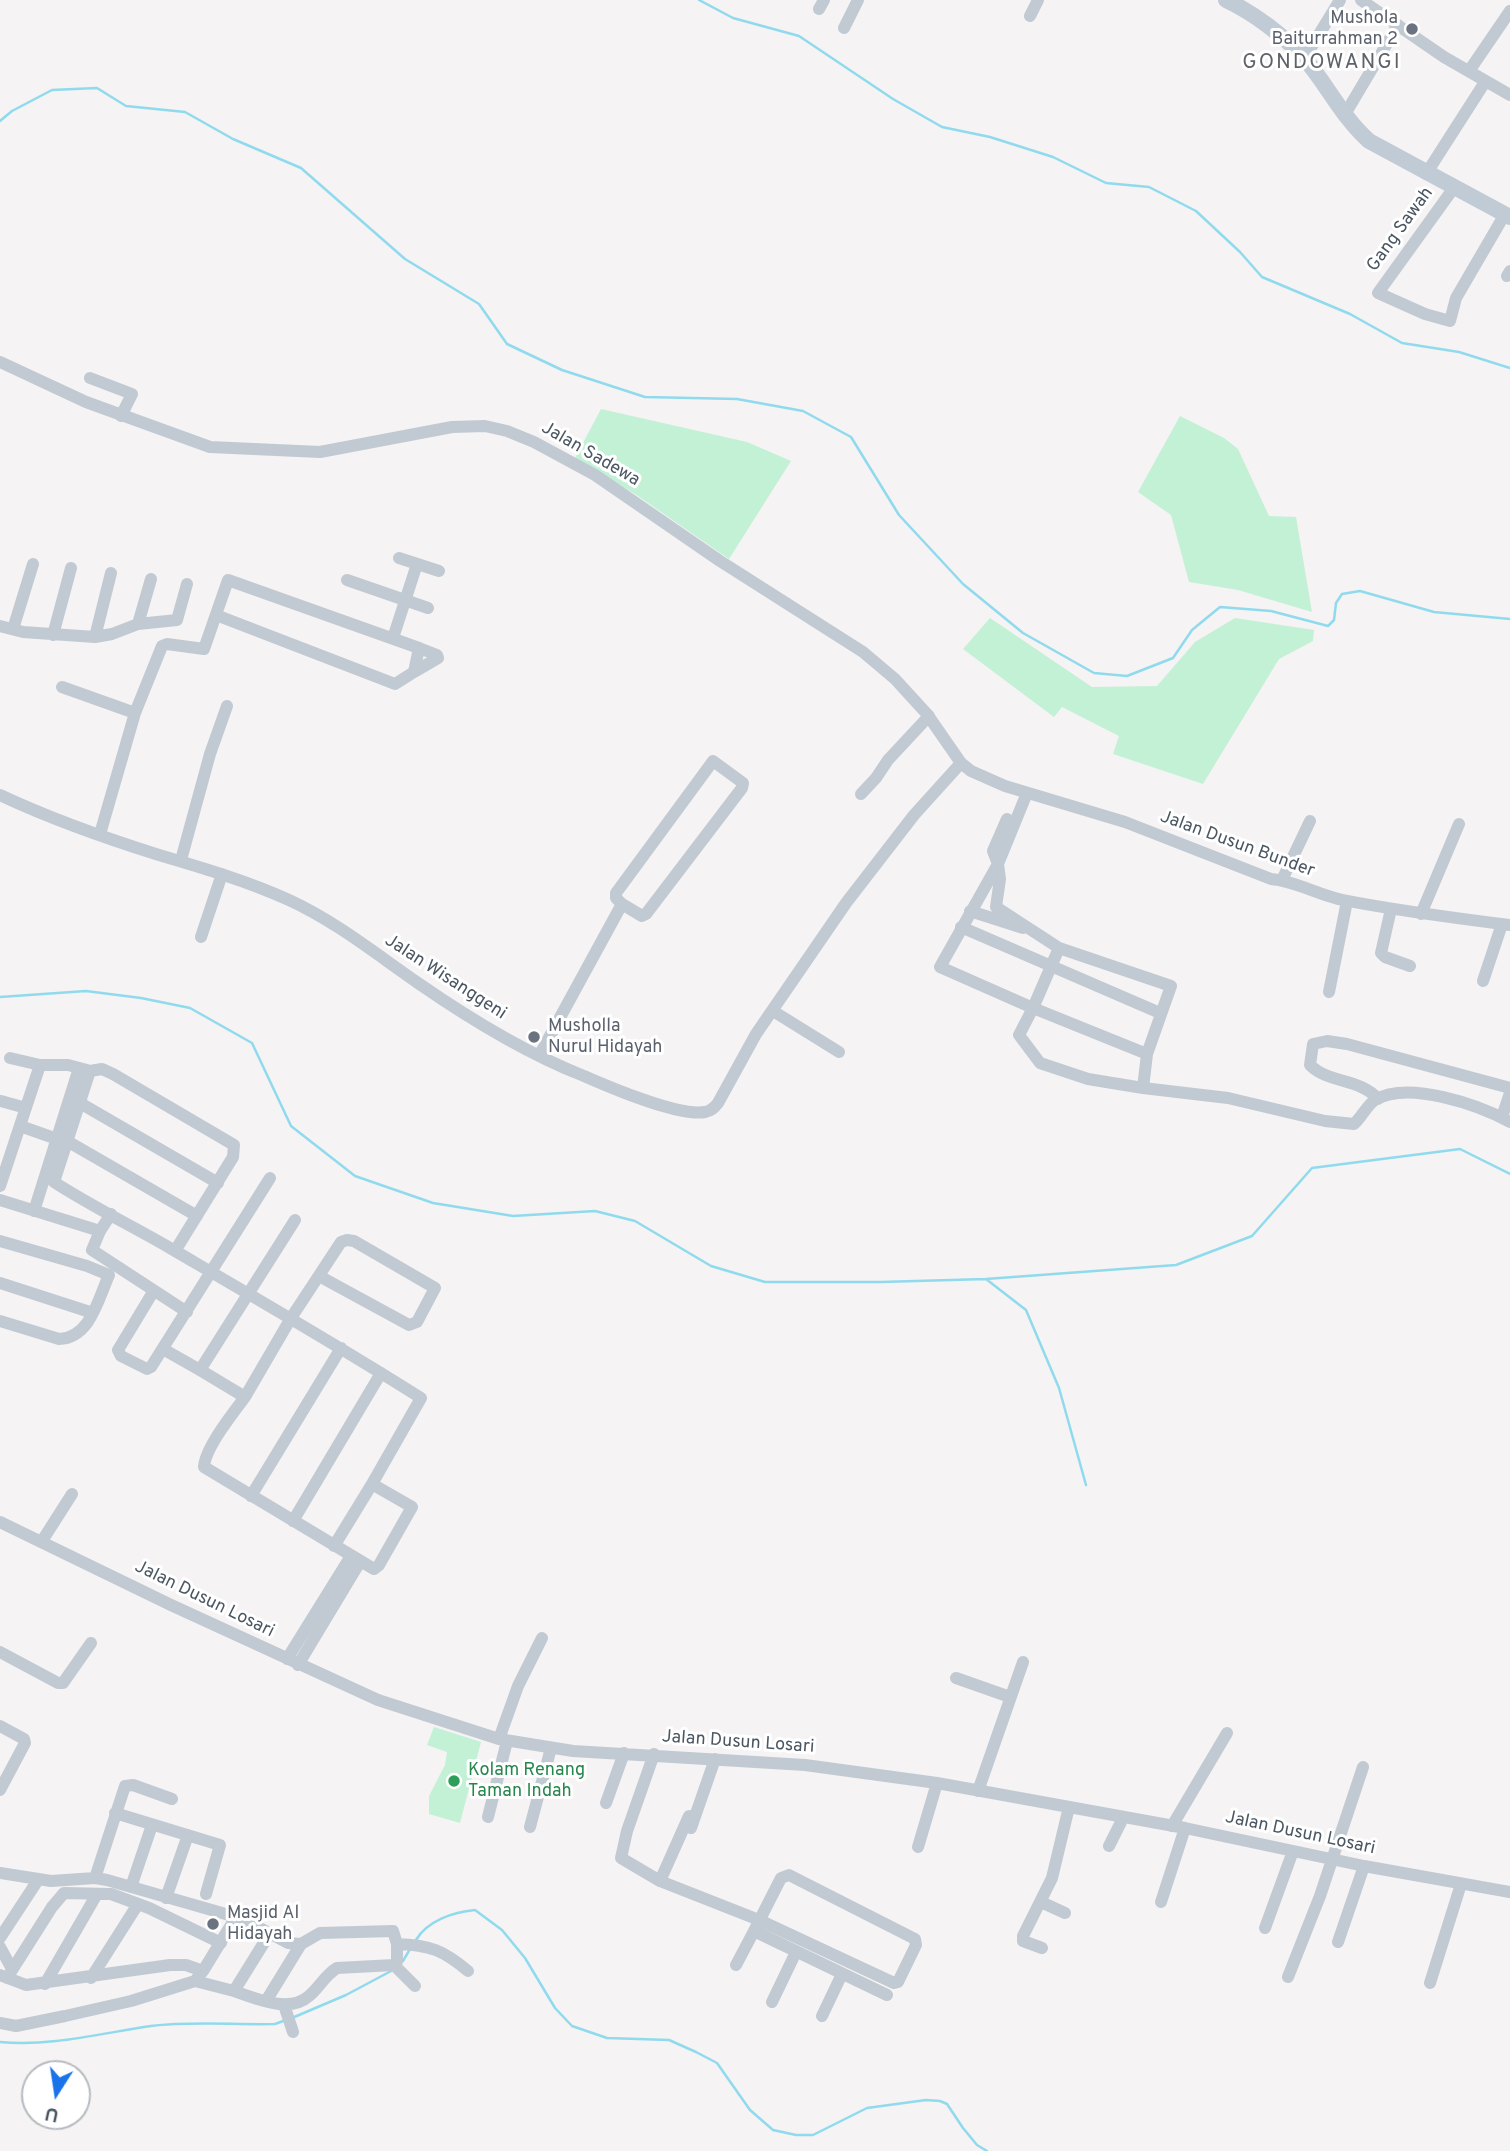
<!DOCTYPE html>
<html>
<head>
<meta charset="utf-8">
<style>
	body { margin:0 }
	#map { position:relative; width:1510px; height:2151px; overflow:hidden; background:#f5f3f3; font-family:Overpass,sans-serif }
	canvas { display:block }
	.north { position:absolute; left:21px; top:2060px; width:70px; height:70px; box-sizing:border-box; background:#fff; border:2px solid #b7bbc0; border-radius:50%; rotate:192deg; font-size:19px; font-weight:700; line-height:28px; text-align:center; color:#4a5661 }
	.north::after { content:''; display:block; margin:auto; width:24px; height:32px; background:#1a73e8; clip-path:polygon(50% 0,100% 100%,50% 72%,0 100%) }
</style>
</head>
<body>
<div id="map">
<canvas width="1510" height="2151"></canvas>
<div class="north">U</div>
</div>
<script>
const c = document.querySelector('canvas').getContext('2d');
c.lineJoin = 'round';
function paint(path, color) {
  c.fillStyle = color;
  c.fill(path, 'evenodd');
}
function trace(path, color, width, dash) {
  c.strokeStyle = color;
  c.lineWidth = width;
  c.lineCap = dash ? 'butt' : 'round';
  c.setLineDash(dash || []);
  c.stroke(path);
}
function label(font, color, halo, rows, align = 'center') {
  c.font = font + ' Overpass,sans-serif';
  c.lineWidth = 6;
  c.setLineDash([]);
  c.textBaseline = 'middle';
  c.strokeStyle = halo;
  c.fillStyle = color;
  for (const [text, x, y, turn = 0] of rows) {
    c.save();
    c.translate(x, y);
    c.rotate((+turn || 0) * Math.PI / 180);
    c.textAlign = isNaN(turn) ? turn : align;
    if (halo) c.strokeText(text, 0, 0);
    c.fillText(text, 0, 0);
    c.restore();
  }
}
const green = new Path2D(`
	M601,409L747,442L791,461L729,559L638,496L575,458Z
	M1180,416L1224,438L1238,449L1269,516L1296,517L1312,612L1238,590L1189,582L1171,515L1138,492Z
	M990,618L1092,687L1157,686L1195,642L1235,618L1314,630L1313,641L1279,659L1203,784L1113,754L1119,736L1062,707L1054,717L963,649Z
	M434,1727L481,1742L460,1823L429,1814V1796L445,1765L447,1752L427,1745Z`);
const stream = new Path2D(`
	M699,0L733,18L799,36L893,99L942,127L990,137L1053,157L1106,183L1149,187L1196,211L1240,252L1262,277L1350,314L1402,343L1459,352L1510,368
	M0,121L12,111L52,90L97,88L126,106L185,112L233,139L301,168L405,259L479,304L507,344L562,370L645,397L737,399L803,411L851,437L899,515L963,584L1023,633L1094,673L1127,676L1173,658L1192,630L1220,607L1271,611L1328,626L1334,620L1336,603L1342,594L1360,591L1434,612L1510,619
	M0,997L86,991L141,998L190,1008L252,1043L291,1126L355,1176L433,1203L513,1216L595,1211L635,1221L711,1266L765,1282H881L986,1279L1026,1310L1059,1388L1086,1485
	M986,1279L1176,1265L1252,1236L1312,1168L1460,1149L1510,1174
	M416,1940C427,1921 453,1912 475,1910L502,1930L525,1958L555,2008L572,2026L607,2038L669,2040L696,2052L717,2063L750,2110L773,2130L796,2135H813L867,2108L926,2100L940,2101L947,2104L963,2128L977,2145L987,2151
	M403,1961L410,1949
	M292,2018L346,1995L393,1970
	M0,2042C50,2047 102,2033 151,2026C192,2021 234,2025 275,2024L286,2020`);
const street = new Path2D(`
	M1361,0L1444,57L1510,95
	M819,9L824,0
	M1030,16L1038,0
	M844,28L858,0
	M1304,59L1340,0
	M1469,71L1510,11
	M1344,116L1398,25
	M1426,174L1485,82
	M1453,189L1378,293L1425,314L1450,321L1456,298L1505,214
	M1507,276L1510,271
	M0,362L86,402L210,447L320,452L452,427L485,426L507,431L534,442L595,475L720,561L863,652L895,679L927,714L961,763L971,771L1005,786L1125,822L1271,879C1295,881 1319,895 1343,900C1399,911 1454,918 1510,925
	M90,378L132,394L121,416
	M399,558L439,571
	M347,580L428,608
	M138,624L151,579
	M0,626L23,632L95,637L112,634L138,624L177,620L187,584
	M13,629L33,564
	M53,635L71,568
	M95,637L111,573
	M393,638L417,564
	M414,672L438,658L437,655L419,648
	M62,687L135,713L100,834
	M135,713L162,646L167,644L204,649L228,580L419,648L414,672L395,684L216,615
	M1027,793L998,864L1000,879L996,907L1059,948L1171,986L1147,1054L1143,1088L1088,1079L1040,1063L1019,1035L1033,1008L1059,948
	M861,794L876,778L888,760L929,716
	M0,795C51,819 105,838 159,855C203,868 247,881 289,900C335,921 376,954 418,983C470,1019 525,1053 584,1076C609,1087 680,1117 705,1112C711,1111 714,1108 718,1103L756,1034L846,903L914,815L961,763
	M1007,819L993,851L998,864L940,967L1033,1008L1147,1054
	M181,860L210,754L227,706
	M1282,880L1310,821
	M1391,909L1381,953L1385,957L1410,966
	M970,911L1023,928
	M1421,914L1459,824
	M961,927L1160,1013
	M201,937L222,874
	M1483,981L1502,924
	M1329,992L1347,901
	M773,1011L839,1052
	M539,1056L622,904L642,916L646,914L742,788L743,783L713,761L616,893V898L622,904
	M10,1058L40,1065H68L87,1070
	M1143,1088L1228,1098L1325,1121L1354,1124C1362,1117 1367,1105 1375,1100C1408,1080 1479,1105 1510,1122
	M1378,1099C1360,1078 1329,1084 1310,1065L1313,1044L1327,1041L1347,1044L1510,1088
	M1,1101L26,1108
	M80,1103L218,1183
	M1502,1117L1510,1093
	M20,1126L57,1139
	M67,1141L197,1216
	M0,1186L40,1065
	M0,1200L100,1231
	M34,1211L79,1068
	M111,1214L100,1231L92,1250L187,1312
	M0,1241L87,1266L109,1275C98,1300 90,1338 59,1339L0,1321
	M175,1251L233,1157L234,1145L113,1074L102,1069L90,1071L54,1182C91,1206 132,1226 170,1248C254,1297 339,1346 421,1398L372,1484L412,1507L379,1565L374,1569L204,1467C205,1448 233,1413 245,1397L200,1370L295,1220
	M0,1283L93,1313
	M153,1292L118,1350L121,1356L147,1369L151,1367L270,1178
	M163,1349L200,1370
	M245,1397L291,1318L341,1242L347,1240L354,1241L435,1288L417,1322L409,1325L319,1276
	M251,1496L341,1348
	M293,1521L381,1373
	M0,1522L171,1605L378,1700L499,1739L573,1751L805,1765L937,1783L1185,1828L1364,1866L1510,1892
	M42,1541L72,1494
	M334,1546L372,1484
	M0,1652L58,1683H63L91,1643
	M287,1659L351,1556
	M298,1665L360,1562
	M956,1678L1010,1697
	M0,1726L24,1739L25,1743L0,1790
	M499,1739L518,1686L542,1638
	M654,1754L627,1831L621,1858L660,1881L689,1816
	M978,1791L1023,1662
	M606,1803L624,1753
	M115,1813L220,1845L206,1894
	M488,1817L507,1741
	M1172,1826L1227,1733
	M530,1827L551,1748
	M691,1828L715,1759
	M1109,1846L1123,1818
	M918,1847L937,1783
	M0,1873L51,1881L95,1878L107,1880L243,1919L288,1943L301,1944L320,1933L393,1931L397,1944V1962L394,1965L337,1968C325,1975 319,1988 309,1996C289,2014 255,1998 234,1991L270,1933
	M95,1878L125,1786L133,1785L172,1799
	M660,1881L754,1918L759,1920L894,1983L898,1982L916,1945L915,1939L789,1875L781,1878L754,1931L887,1995
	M131,1887L152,1825
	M166,1898L188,1835
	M1041,1902L1065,1913
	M1161,1902L1185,1828
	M1265,1928L1293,1851
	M0,1938L38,1880
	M1338,1942L1364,1866
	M397,1944C430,1945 443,1950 468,1971
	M0,1947L12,1969
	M1042,1948L1023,1941V1936L1052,1878L1069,1807
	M394,1965L415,1986
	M736,1965L754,1931
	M0,1975L26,1985L170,1965H186L203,1971
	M1288,1977L1320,1896L1363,1767
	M7,1978L52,1907L64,1893L111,1894L149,1908L221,1943
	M91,1978L138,1904
	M195,1981L234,1991
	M1430,1983L1461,1884
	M45,1984L97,1894
	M266,2001L301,1944
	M772,2002L796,1952
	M284,2005L293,2032
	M822,2016L842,1974
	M0,2023L16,2026L65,2016L131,2001L195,1981L203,1971L236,1917`);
const secondary = new Path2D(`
	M1226,0C1254,13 1284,36 1305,59C1328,86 1342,117 1369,141L1510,217`);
const markers = [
	[1412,29,7,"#6b7280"],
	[534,1037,7,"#6b7280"],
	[454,1781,7,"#2e9e5b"],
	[213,1924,7,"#6b7280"]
];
const worshipNames = [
	["Mushola",1398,19,"right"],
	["Baiturrahman 2",1398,40,"right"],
	["Musholla",548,1027],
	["Nurul Hidayah",548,1048],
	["Masjid Al",227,1914],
	["Hidayah",227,1935]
];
const streetNames = [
	["Gang Sawah",1401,230,-54],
	["Jalan Sadewa",590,455,30],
	["Jalan Dusun Bunder",1237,845,20],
	["Jalan Wisanggeni",445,978,33],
	["Jalan Dusun Losari",204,1600,26],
	["Jalan Dusun Losari",738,1743,4],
	["Jalan Dusun Losari",1300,1834,12]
];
const leisureNames = [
	["Kolam Renang",468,1771],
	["Taman Indah",468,1792]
];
const quarterNames = [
	["GONDOWANGI",1322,64]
];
paint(green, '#c3f1d5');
trace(stream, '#90daee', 2.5);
trace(street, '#c1cad2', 12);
trace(secondary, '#c1cbd6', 16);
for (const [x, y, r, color] of markers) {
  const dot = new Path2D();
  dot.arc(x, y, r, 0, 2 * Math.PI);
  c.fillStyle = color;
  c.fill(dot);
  trace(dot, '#fff', 2.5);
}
label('18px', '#5b616d', '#fff', worshipNames, 'left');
label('18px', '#4a5661', '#fff', streetNames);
label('18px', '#27864d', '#fff', leisureNames, 'left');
c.letterSpacing = '2px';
label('21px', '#5f6368', '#fff', quarterNames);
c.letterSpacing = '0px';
</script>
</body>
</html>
